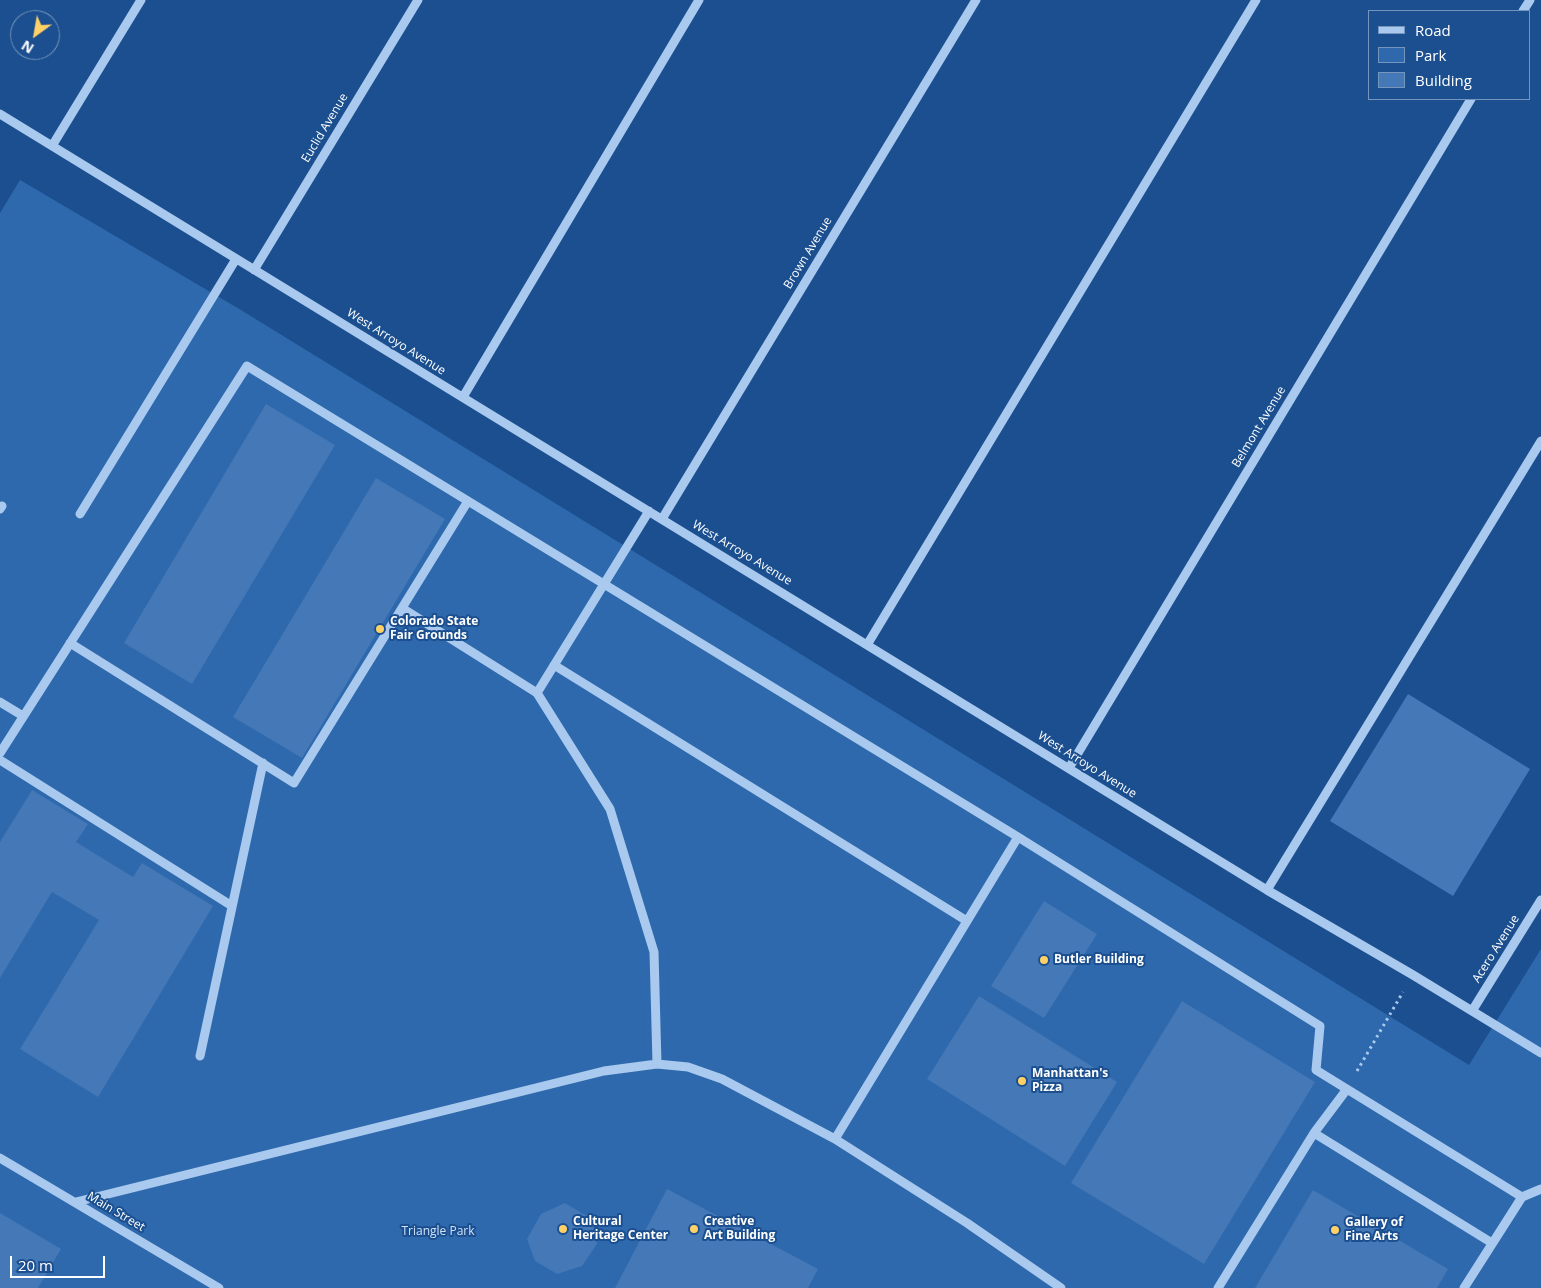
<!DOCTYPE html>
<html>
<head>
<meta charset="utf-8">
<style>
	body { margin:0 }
	#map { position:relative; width:1541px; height:1288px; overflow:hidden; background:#1b4f8f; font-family:"Open Sans",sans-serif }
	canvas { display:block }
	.legend { position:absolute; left:1368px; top:10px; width:162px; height:90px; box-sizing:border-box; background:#1b4f8f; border:1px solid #7695bc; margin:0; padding:6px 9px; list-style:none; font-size:15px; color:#fff }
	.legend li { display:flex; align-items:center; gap:10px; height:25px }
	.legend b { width:25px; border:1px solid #7695bc }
	.north { position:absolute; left:10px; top:10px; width:50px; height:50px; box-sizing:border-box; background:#1b4f8f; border:1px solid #7695bc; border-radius:50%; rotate:212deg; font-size:14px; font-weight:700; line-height:20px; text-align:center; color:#fff }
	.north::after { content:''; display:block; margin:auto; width:18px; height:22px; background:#ffd166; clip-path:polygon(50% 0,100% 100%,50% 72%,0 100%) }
	.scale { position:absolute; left:10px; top:1256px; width:95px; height:22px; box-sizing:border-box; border:2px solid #fff; border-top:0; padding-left:6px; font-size:15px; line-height:18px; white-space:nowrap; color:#fff; -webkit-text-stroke:4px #1b4f8f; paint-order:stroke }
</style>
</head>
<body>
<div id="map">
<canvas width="1541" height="1288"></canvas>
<ul class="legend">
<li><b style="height:6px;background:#a9c9ee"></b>Road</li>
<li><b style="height:14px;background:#2e69ad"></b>Park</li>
<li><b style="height:14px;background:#4478b7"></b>Building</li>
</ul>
<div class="north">N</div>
<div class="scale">20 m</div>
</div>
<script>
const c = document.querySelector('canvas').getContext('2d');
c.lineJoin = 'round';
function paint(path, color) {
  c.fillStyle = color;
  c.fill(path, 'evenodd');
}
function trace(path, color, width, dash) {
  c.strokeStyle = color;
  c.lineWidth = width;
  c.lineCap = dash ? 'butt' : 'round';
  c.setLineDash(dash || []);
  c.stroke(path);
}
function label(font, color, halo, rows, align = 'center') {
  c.font = font + ' "Open Sans",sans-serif';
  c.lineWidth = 4;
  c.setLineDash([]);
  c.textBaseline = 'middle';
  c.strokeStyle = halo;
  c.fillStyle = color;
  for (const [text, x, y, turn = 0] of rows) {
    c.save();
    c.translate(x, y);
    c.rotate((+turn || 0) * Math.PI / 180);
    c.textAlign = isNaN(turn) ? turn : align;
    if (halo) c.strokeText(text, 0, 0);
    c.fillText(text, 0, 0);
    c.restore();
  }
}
const green = new Path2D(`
	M20,180L241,310L1469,1065L1541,949V1288H0V213Z`);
const building = new Path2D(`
	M266,404L335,445L192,684L124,643Z
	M376,478L445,519L302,758L233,717Z
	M1408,694L1530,769L1453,896L1330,821Z
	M32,790L88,824L76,842L133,877L142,863L213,906L98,1097L20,1049L99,920L52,892L0,978V842Z
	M1044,901L1097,934L1044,1018L991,986Z
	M979,996L1117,1082L1065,1166L927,1079Z
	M1182,1001L1315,1082L1204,1264L1071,1183Z
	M667,1189L818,1269L808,1288H615Z
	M1313,1190L1448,1269L1437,1288H1255Z
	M565,1203L592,1219L597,1244L582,1266L557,1274L535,1261L527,1239L541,1214Z
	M0,1213L61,1249L38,1288H0Z`);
const path = new Path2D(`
	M1357,1071L1403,992`);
const minor = new Path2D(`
	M1523,11L1530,0
	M0,114L1267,890L1413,975L1541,1053
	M52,146L141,0
	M254,270L418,0
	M463,397L699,0
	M0,509L2,506
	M80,514L236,259
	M662,519L976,0
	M402,608L537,693L649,511
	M70,643L294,783L468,501
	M867,645L1256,0
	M554,665L967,921
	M537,693L610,809L654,952L657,1064
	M0,702L23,716
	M0,753L247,366L1018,837L1320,1026L1316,1070L1522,1197L1541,1189
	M0,760L232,906
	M1069,768L1471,99
	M1267,890L1541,441
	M1472,1011L1541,900
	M200,1056L263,763
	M1314,1133L1492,1243
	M835,1139L1018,837
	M0,1158L219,1288
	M76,1202L604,1071L657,1064L688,1067L722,1079L835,1139L967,1223L1061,1288
	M1218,1288L1314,1133L1347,1089
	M1464,1288L1522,1197`);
const markers = [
	[380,629,5,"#ffd166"],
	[1044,960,5,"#ffd166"],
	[1022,1081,5,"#ffd166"],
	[563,1229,5,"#ffd166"],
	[694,1229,5,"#ffd166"],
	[1335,1230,5,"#ffd166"]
];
const streetNames = [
	["Euclid Avenue",325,128,-59],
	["Brown Avenue",808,253,-59],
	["West Arroyo Avenue",396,342,32],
	["Belmont Avenue",1259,427,-59],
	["West Arroyo Avenue",742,553,31],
	["West Arroyo Avenue",1087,765,32],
	["Acero Avenue",1496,949,-58],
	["Main Street",116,1212,31]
];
const poiNames = [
	["Colorado State",390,622],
	["Fair Grounds",390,636],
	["Butler Building",1054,960],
	["Manhattan's",1032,1074],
	["Pizza",1032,1088],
	["Cultural",573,1222],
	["Heritage Center",573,1236],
	["Creative",704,1222],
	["Art Building",704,1236],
	["Gallery of",1345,1223],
	["Fine Arts",1345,1237]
];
const parkNames = [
	["Triangle Park",438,1232]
];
paint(green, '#2e69ad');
paint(building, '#4478b7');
trace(path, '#a9c9ee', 3, [2.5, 4]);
trace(minor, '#a9c9ee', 9);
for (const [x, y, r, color] of markers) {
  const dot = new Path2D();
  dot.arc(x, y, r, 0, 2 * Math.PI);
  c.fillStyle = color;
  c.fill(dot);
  trace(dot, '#1b4f8f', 2);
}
label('12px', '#fff', '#1b4f8f', streetNames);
label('bold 12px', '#fff', '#1b4f8f', poiNames, 'left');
label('12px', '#cfe3fa', '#1b4f8f', parkNames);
</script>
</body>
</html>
